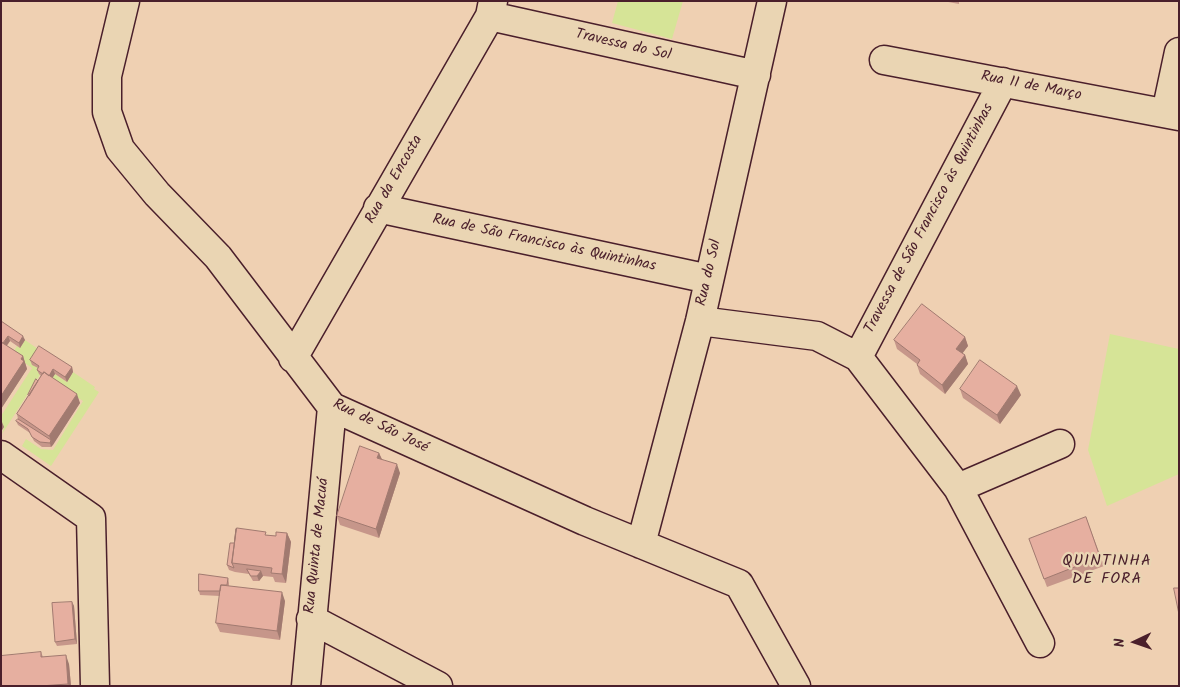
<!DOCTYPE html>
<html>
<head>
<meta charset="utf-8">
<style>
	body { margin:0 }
	#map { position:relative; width:1180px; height:687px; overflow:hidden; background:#efd0b2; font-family:Kalam,sans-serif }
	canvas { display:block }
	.frame { position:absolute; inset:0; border:2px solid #4a1f2b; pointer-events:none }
	.north { position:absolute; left:1110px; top:617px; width:50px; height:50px; -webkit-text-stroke:4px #ead5b3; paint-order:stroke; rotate:267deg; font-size:14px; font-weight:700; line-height:20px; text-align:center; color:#4a1f2b }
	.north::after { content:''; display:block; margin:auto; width:18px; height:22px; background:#4a1f2b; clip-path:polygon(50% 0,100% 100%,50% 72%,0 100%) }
</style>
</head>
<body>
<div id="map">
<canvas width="1180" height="687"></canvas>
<div class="frame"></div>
<div class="north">N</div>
</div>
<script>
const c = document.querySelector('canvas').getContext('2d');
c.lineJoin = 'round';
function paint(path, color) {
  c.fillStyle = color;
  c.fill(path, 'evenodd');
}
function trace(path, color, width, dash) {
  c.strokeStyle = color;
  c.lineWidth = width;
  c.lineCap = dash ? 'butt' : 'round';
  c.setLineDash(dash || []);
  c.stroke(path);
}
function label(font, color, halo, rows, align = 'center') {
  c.font = font + ' Kalam,sans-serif';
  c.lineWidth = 4.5;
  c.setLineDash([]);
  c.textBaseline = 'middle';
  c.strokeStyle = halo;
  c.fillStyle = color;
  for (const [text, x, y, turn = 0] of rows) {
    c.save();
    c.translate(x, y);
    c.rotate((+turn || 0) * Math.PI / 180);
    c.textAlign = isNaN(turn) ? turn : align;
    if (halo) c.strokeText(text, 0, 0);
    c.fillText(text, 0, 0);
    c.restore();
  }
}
const green = new Path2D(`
	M618,1H683L672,39L612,23Z
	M1110,334L1179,349V474L1107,506L1088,450Z
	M25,340L41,351L40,375L2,434L4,427L1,425V416L32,368L12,354L17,346L20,347Z
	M73,372L95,387L94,389L99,392L51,466L22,446L26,439L41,449L53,450L83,401L51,380L55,374L67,382Z`);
const street = new Path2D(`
	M125,1L107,76V112L120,149L157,194L218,257L332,407L585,521L739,584L796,686
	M490,16L756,75
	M884,60L1179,116
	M1166,113L1179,52
	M378,208L709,279
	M700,321L817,336L858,357L958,488L1040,643
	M858,357L1003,82
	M293,358L490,16L493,1
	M1,455L91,518L95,686
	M958,488L1060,444
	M641,544L700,321L772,1
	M311,619L438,686
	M306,686L332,407`);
const wall = new Path2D(`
	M943,1H959V4Z
	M1,321L25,340L20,348L10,341L7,346L23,356L27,369L1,409Z
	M965,337L968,346L962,353L965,355L968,364L945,394L920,374L917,365V364L897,349L894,340Z
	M30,360L72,367L73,372L67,382L55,374L52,378L80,403L51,447H42L34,441L30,433L18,425L16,421L18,419L17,414L28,396V395L41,376L39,374L37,370L38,368L32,365Z
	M960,389L1021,395L1000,424L963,398Z
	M379,453L382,459L400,473L379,538L340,525L337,516Z
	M1086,517L1104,566L1047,587L1029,539Z
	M287,533L291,542L286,583L275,582L273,577L263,576L259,581H253L249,574L235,572L229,570L227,565L234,543L267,535L276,536Z
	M228,578L229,583V586L285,601L280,640L220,632L216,623L220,596L200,595L199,591Z
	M72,602L74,606L77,644L57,646L55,642Z
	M41,652L43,657L69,664L71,686H1Z`);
const shadedWall = new Path2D(`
	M8,336L10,341L3,350L2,346Z
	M23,336L25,340L20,348L19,343Z
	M965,337L968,346L959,358L956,349Z
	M965,355L968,364L945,394L942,385Z
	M23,356L27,369L1,409V396Z
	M72,367L73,372L67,382L65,377Z
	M53,369L55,374L50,382L48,377Z
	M1017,386L1021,395L1000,424L997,415Z
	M77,394L80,403L53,445L49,436Z
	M2,422L4,427L1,432V424Z
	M51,440L53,445L51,447L50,443Z
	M379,453L383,462L377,458Z
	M397,464L400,473L379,538L376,529Z
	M287,533L291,542L286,583L282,574Z
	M261,571L263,576L259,581L257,576Z
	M282,592L285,601L280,640L277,631Z
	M72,602L74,606L77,644L75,639Z
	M66,655L69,664L71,686H69L68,684Z`);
const building = new Path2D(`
	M922,304L965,337L956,349L965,355L942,385L917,365L920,360L894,340Z
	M1,321L23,336L19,343L8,336L3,343L1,342Z
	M1,342L23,356L21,359L24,361L1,396Z
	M39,346L72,367L65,377L53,369L49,376L44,372L43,374L37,370L39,366L30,360Z
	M980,360L1017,386L997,415L960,389Z
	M44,372L77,394L49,436L17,414Z
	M36,379L38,381L29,396L28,395Z
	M18,419L51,440L50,443L40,442L32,437L28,429L16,421Z
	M360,446L379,453L377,458L397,464L376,529L337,516Z
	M1086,517L1100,557L1044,579L1029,539Z
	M237,528L266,532L265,535L276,536V532L287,533L282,574L271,573L272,568L232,563Z
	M236,529L232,563L234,568L227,565L230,543H234Z
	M247,569L261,571L257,576H251Z
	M199,574L228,578L227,585H221L220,591H199Z
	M221,585L282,592L277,631L216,623Z
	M1174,588H1179V614Z
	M72,602L75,639L55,642L52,603Z
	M41,652V657L66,655L68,684L40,686H1V656Z`);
const streetNames = [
	["Travessa do Sol",623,46,13],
	["Rua 11 de Março",1031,87,11],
	["Rua da Encosta",395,180,-60],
	["Travessa de São Francisco às Quintinhas",930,219,-62],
	["Rua de São Francisco às Quintinhas",544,244,12],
	["Rua do Sol",710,273,-77],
	["Rua de São José",380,427,26],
	["Rua Quinta de Macuá",318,546,-84]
];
const neighbourhoodNames = [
	["QUINTINHA",1107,562],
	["DE FORA",1107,580]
];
paint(green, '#d6e497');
trace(street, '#4a1f2b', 31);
trace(street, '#ead5b3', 28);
paint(wall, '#c6968a');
paint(shadedWall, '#a17a70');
paint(building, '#e6afa0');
trace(building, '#a17a70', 1);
label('15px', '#4a1f2b', '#ead5b3', streetNames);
c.letterSpacing = '1px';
label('16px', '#4a1f2b', '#ead5b3', neighbourhoodNames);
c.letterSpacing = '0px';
</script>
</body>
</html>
